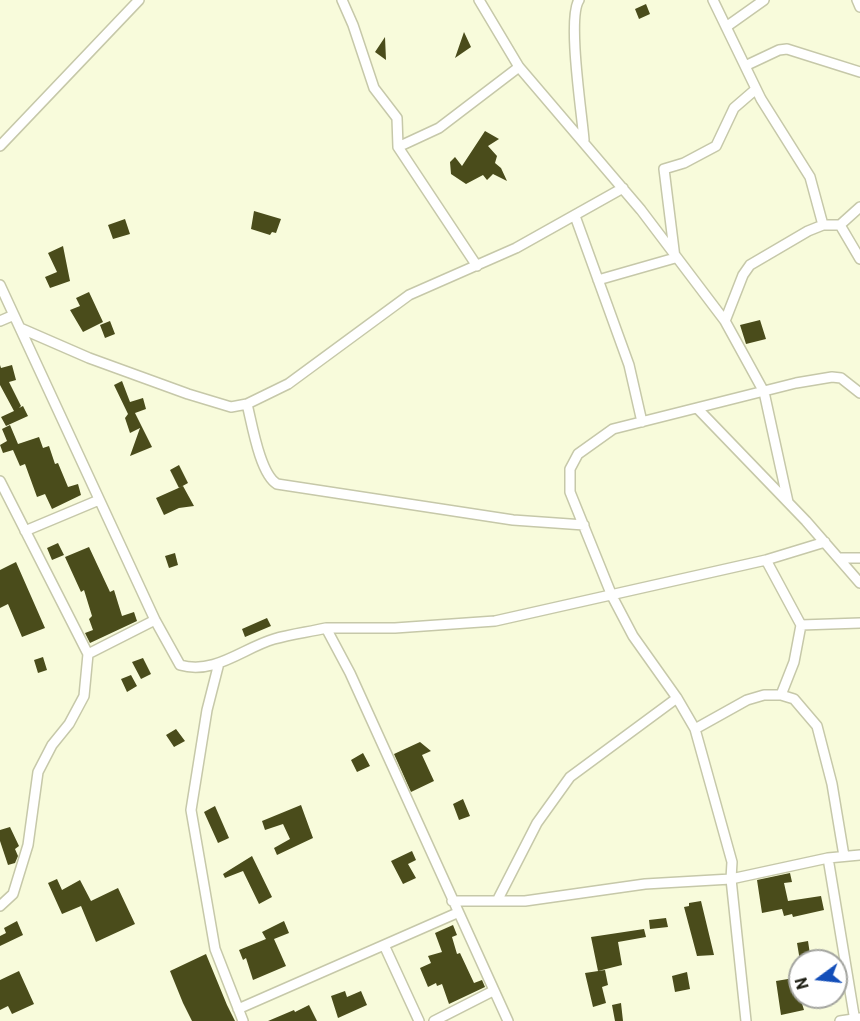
<!DOCTYPE html>
<html>
<head>
<meta charset="utf-8">
<style>
	body { margin:0 }
	#map { position:relative; width:860px; height:1021px; overflow:hidden; background:#f8fbdb; font-family:Roboto,sans-serif }
	canvas { display:block }
	.north { position:absolute; left:788px; top:949px; width:60px; height:60px; box-sizing:border-box; background:#fff; border:2px solid #a3a49f; border-radius:50%; rotate:255deg; font-size:16px; font-weight:700; line-height:24px; text-align:center; color:#1a1b10 }
	.north::after { content:''; display:block; margin:auto; width:21px; height:27px; background:#134eb9; clip-path:polygon(50% 0,100% 100%,50% 72%,0 100%) }
</style>
</head>
<body>
<div id="map">
<canvas width="860" height="1021"></canvas>
<div class="north">N</div>
</div>
<script>
const c = document.querySelector('canvas').getContext('2d');
c.lineJoin = 'round';
function paint(path, color) {
  c.fillStyle = color;
  c.fill(path, 'evenodd');
}
function trace(path, color, width, dash) {
  c.strokeStyle = color;
  c.lineWidth = width;
  c.lineCap = dash ? 'butt' : 'round';
  c.setLineDash(dash || []);
  c.stroke(path);
}
const building = new Path2D(`
	M646,4L650,14L639,19L635,9Z
	M464,32L471,47L455,58Z
	M385,37L386,60L375,52Z
	M485,131L499,139L488,146L497,156L495,163L501,168L507,181L493,174L487,180L483,175L466,184L451,174L450,162L455,157L462,166Z
	M254,211L281,219L276,233L272,232L270,235L251,229Z
	M125,219L130,234L113,239L108,225Z
	M63,246L70,281L50,288L45,277L57,272L48,253Z
	M89,292L103,322L83,332L70,310L80,306L76,298Z
	M760,320L766,339L746,344L740,325Z
	M110,321L115,334L105,338L100,325Z
	M0,365L1,368L12,365L16,380L9,382L21,406L19,408L23,406L28,416L6,426L1,417L14,411L0,385Z
	M122,381L130,402L143,398L146,409L135,413L152,447L130,456L140,428L130,433L125,418L128,414L114,385Z
	M10,425L18,444L39,437L43,448L49,446L55,464L58,463L68,487L78,484L81,495L52,509L45,494L37,497L25,464L20,466L13,450L3,453L0,445L7,441L2,429Z
	M179,465L188,483L179,488L170,470Z
	M183,486L194,506L179,508L164,515L156,498Z
	M58,543L64,555L52,560L47,548Z
	M89,547L110,592L114,590L122,616L134,612L137,621L90,643L85,633L93,630L89,619L92,616L84,590L81,592L65,557Z
	M175,553L178,565L169,568L165,556Z
	M16,562L45,628L22,637L8,604L0,608V570Z
	M267,618L271,626L245,637L242,629Z
	M43,657L47,670L38,673L34,660Z
	M143,658L151,674L141,679L132,662Z
	M131,675L137,686L127,692L121,679Z
	M176,729L185,741L174,747L166,735Z
	M420,742L431,751L422,755L434,781L411,792L394,754Z
	M363,753L370,766L357,772L351,760Z
	M463,799L470,816L459,820L453,804Z
	M301,805L313,838L277,855L274,848L290,839L283,824L265,830L262,821Z
	M215,806L229,838L218,843L204,812Z
	M10,827L19,846L15,849L18,856L15,863L8,865L0,841V830Z
	M412,851L416,860L408,864L416,878L403,884L391,861Z
	M252,856L272,897L259,904L243,871L225,878L223,874Z
	M790,873L792,882L784,883L788,901L821,896L824,910L793,917L792,914L784,916L782,909L762,913L757,880Z
	M57,879L62,890L80,880L91,901L118,888L135,924L96,942L81,906L62,914L48,883Z
	M701,901L714,955L697,956L684,907L689,906V903Z
	M666,918L668,927L650,929L649,920Z
	M17,921L23,935L0,946V936L6,933L4,928Z
	M284,921L289,933L274,939L286,966L253,980L246,958L243,960L239,950L266,939L262,932Z
	M453,925L457,935L452,937L457,954L460,953L474,983L482,980L485,987L449,1004L442,984L437,986L436,983L428,987L420,968L431,963L428,956L442,952L435,933Z
	M644,929L646,937L618,942L622,965L598,971L591,937Z
	M808,941L811,961H800L797,943Z
	M206,954L227,1005L235,1021H192L183,1003L170,971Z
	M605,970L608,985L602,987L606,1003L593,1007L585,973Z
	M19,971L34,1004L12,1014L8,1006L0,1010V980Z
	M687,972L690,989L675,992L672,976Z
	M800,977V997L804,1010L781,1015L776,981Z
	M345,991L347,997L361,991L367,1005L338,1018L331,996Z
	M621,1003L623,1021H615L612,1005Z
	M309,1005L317,1021H268L294,1010L295,1012Z`);
const minor = new Path2D(`
	M342,0L353,25L374,88L397,118L398,147L477,266
	M479,0L519,67L641,210L725,321
	M579,0C567,18 582,114 584,140
	M713,0L761,99L810,177L823,225
	M857,0L860,7
	M726,27L764,0
	M745,66L779,50L787,49L860,72
	M0,146L139,0
	M398,147L439,128L519,67
	M575,216L629,365L642,422
	M840,225L860,259
	M598,280L675,258L664,169L684,163L716,146L734,108L756,89
	M0,285L155,620L180,665C215,675 243,648 274,639C291,634 309,632 326,628L350,673L508,1021
	M0,321L14,315
	M20,328L89,358L188,394L231,407L247,404L288,384L409,295L516,248L623,188
	M247,404C252,424 260,474 277,484L513,520L584,525
	M697,408L806,521L860,583
	M0,481L88,654L84,696L69,724L52,745L38,772L28,845L13,894L0,906
	M788,502L764,392L725,321L743,275L750,265L808,231L823,225H840L860,207
	M25,531L99,500
	M840,558H860
	M766,560L801,625L794,662L781,695
	M801,625L860,623
	M326,628H395L495,621L766,560L825,542
	M88,654L155,620
	M219,663L207,710L191,810L215,949L243,1021
	M695,729L747,700L764,695H781L794,699L817,726L832,784L844,856
	M828,858L855,1021
	M452,901H525L645,884L731,879L828,858L860,855
	M497,901L537,823L570,777L677,698
	M384,945L419,1021
	M238,1009L457,913
	M434,1021L493,991
	M746,1021L731,879L732,862L695,729L677,698L633,636L612,596L570,492V469L578,454L613,429L796,383L832,377L841,378L860,393
	M840,1021L860,1018`);
paint(building, '#4a4c1b');
trace(minor, '#c6c8a9', 12);
trace(minor, '#fff', 9);
</script>
</body>
</html>
